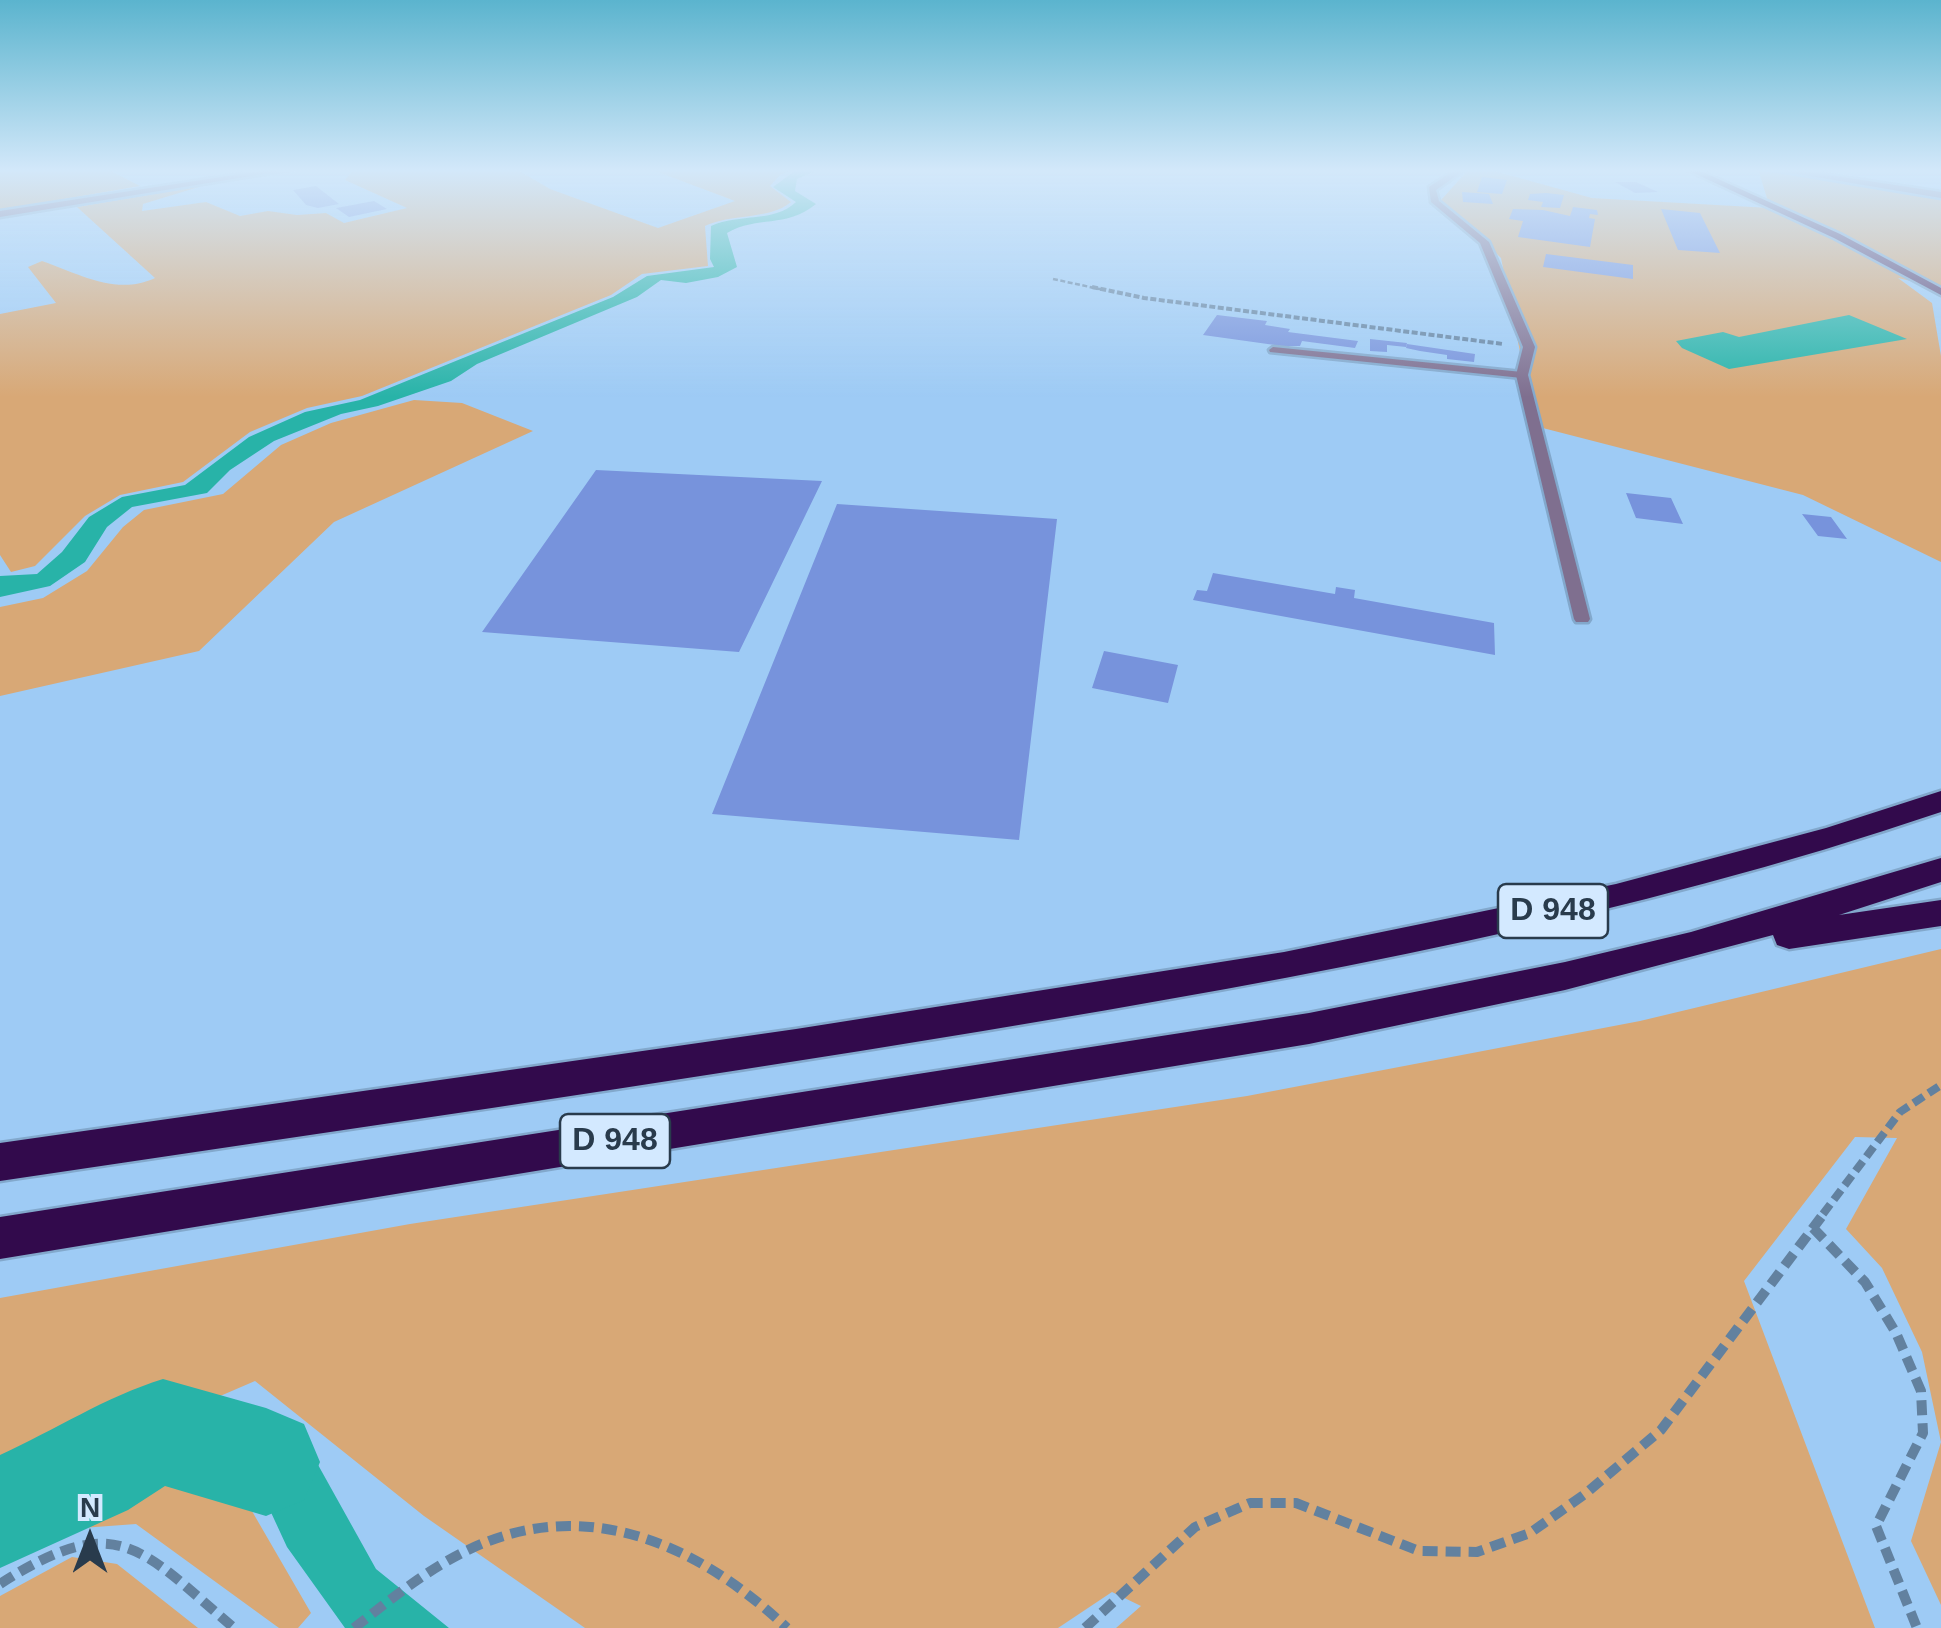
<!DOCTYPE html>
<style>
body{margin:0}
#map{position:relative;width:1941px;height:1628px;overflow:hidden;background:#9ecbf5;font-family:Helvetica,sans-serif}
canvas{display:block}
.north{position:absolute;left:40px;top:1488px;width:100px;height:100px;-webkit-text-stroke:8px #d3e9ff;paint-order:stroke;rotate:0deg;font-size:28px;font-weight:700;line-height:40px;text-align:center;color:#293b4c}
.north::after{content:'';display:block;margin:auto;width:35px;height:45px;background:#293b4c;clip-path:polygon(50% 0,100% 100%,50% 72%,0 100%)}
</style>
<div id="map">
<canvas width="1941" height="1628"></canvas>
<div class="north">N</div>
</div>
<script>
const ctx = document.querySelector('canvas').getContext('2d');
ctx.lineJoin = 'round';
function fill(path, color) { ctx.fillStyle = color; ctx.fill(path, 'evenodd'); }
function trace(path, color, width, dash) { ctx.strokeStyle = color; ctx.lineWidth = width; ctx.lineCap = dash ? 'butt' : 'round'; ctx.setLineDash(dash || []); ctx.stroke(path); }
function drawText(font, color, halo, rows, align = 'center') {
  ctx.font = font + ' Helvetica,sans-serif'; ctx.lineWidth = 9; ctx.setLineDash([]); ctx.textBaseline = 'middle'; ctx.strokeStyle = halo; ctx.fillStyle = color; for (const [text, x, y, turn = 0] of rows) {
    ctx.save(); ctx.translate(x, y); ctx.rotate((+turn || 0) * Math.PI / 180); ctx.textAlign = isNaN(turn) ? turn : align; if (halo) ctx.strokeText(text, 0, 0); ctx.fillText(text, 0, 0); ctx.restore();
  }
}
const green = new Path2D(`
 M0,169H107L140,186L0,210Z
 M354,169H516L550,189L658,228L735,201L650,169H793L780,175L770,186L791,202C770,220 733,213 705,226L708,266L642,274L611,295L362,396L307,408L250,432L183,482L120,495L85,516L35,566L11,572L0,555V314L56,303L28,267L42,261C79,274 117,296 155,278L77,207L202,186L143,204L142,211L206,202L240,216L268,211L297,215L326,213L344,223L407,208L345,180Z
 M1469,169H1487L1592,198L1770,208L1758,169H1782L1941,194V288L1898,278L1932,303L1941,356V562L1803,495L1535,426L1501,258L1441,200Z
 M414,400L462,403L533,431L334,522L199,651L0,696V607L43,598L87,571L123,527L144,510L223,494L281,445L331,423Z
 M1941,949V1605L1911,1541L1941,1442L1922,1352L1882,1268L1846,1229L1897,1138L1855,1137L1744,1281L1875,1628H1116L1141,1606L1112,1592L1058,1628H585L424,1516L255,1381L132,1434L141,1465L238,1487L311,1613L298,1628H279L136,1524L41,1531L0,1557V1298L410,1224L1247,1096L1640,1021Z
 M72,1557L117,1564L198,1628H0V1596Z`);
const water = new Path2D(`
 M820,169L797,179L795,191L816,204C785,229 758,215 727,233L737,267L718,277L686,283L661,280L637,297L477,364L451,381L378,406L341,414L274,441L230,470L207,493L132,507L107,527L85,562L50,586L0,597V576L37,574L62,552L89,517L122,497L185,485L249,437L305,412L360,400L409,380L613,297L647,276L714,267L710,259L711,226C740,213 774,223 796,202L773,187L796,170Z
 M1849,315L1907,339L1729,369L1682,348L1676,341L1723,332L1739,337Z
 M241,1422L312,1454L376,1569L449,1628H345L287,1547L256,1480L223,1466L156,1454L172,1435Z`);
const river = new Path2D(`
 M163,1379L266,1408L304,1424L320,1462L304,1500L266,1516L165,1486L128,1510L0,1568V1455C55,1430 105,1397 163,1379Z`);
const building = new Path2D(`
 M1482,177L1507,180L1502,194L1477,192Z
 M1615,182H1636L1658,192L1635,193Z
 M316,186L339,204L318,208L306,205L293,190Z
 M1462,192L1489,194L1493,204L1463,202Z
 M1546,193L1564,195L1560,208L1541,207L1543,202L1528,200L1530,194Z
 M374,201L387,209L349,217L336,208Z
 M1573,207L1597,210L1598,215L1590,214L1589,218L1595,219L1590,247L1518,237L1523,221L1509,219L1513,209L1543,210L1570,216Z
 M1661,209L1700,213L1720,253L1678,250Z
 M1546,254L1633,265V279L1543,267Z
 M1217,315L1267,321L1265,325L1290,329L1288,332L1358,341L1355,348L1302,341L1300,346H1282L1203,335Z
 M1370,339L1407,343L1406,347L1387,345V352L1370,351Z
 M1407,344L1475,354L1474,362L1447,359V355L1420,351L1406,348Z
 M596,470L822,481L739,652L482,632Z
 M1626,493L1671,498L1683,524L1636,518Z
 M837,504L1057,519L1019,840L712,814Z
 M1802,514L1831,517L1847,539L1818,536Z
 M1213,573L1335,594L1336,587L1355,590L1354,598L1494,623L1495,655L1193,600L1197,590L1207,591Z
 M1104,651L1178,665L1168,703L1092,688Z`);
const pathFar3 = new Path2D(`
 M1053,279L1104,290`);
const pathFar2 = new Path2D(`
 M1092,287L1144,298L1503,344`);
const pathFar1 = new Path2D(`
 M1823,1214L1900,1112L1941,1085`);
const path = new Path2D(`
 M1813,1228L1865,1282L1896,1333L1921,1391L1923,1433L1876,1526L1917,1628
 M0,1584C118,1508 141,1549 234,1628
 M354,1628C390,1600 426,1570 468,1550C586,1493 699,1545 787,1628
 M1085,1628L1195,1527L1250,1503H1296L1419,1551L1477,1552L1530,1533L1585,1494L1661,1430L1825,1212`);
const lane = new Path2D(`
 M1273,347L1522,372L1526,375L1522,378L1270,352L1269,350Z`);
const street = new Path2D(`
 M273,169H294L0,217V211Z
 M1456,169H1466L1436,190L1439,201L1489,242L1535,347L1528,375L1590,619L1588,622H1576L1574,619L1516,375L1523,347L1480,243L1431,202L1429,187Z
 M1768,169H1790L1941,192V198Z`);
const secondary = new Path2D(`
 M1685,169H1696L1840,234L1941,288V295L1834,238Z`);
const highway = new Path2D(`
 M1941,791V812C1629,918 1308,977 983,1031C656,1085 328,1132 0,1181V1143L796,1029L1284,952L1616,884L1826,828Z
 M1941,858V882L1839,915L1941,900V926L1789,949L1777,945L1773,935L1565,990L1309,1044L0,1259V1217L1309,1013L1565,962L1691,932Z`);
const shields = [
 [1553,911,110],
 [615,1141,110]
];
const shieldNames = [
 ["D 948",1553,911],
 ["D 948",615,1141]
];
fill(green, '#d8a876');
fill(water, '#28b3a8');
fill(river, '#28b3a8');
fill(building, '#7793dc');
trace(lane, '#82a8cc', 5);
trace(street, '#82a8cc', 5);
trace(secondary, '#82a8cc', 5);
trace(highway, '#82a8cc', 5);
trace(pathFar3, '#62819f', 2.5, [5, 2.5]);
trace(pathFar2, '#62819f', 4, [6, 2.5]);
trace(pathFar1, '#62819f', 8, [12, 6]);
trace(path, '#62819f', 10, [15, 8]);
fill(lane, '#7f6f8f');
fill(street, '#7f6f8f');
fill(secondary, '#5d4673');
fill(highway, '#320a4c');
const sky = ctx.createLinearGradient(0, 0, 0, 397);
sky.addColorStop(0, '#5bb4ce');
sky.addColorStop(0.43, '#d3e8fa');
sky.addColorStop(1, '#d3e8fa00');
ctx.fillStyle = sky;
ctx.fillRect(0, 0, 1941, 397);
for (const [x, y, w] of shields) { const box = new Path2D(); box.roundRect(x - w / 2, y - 27, w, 54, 8); ctx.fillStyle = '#d3e9ff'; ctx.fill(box); trace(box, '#293b4c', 2.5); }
drawText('bold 32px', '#293b4c', null, shieldNames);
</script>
